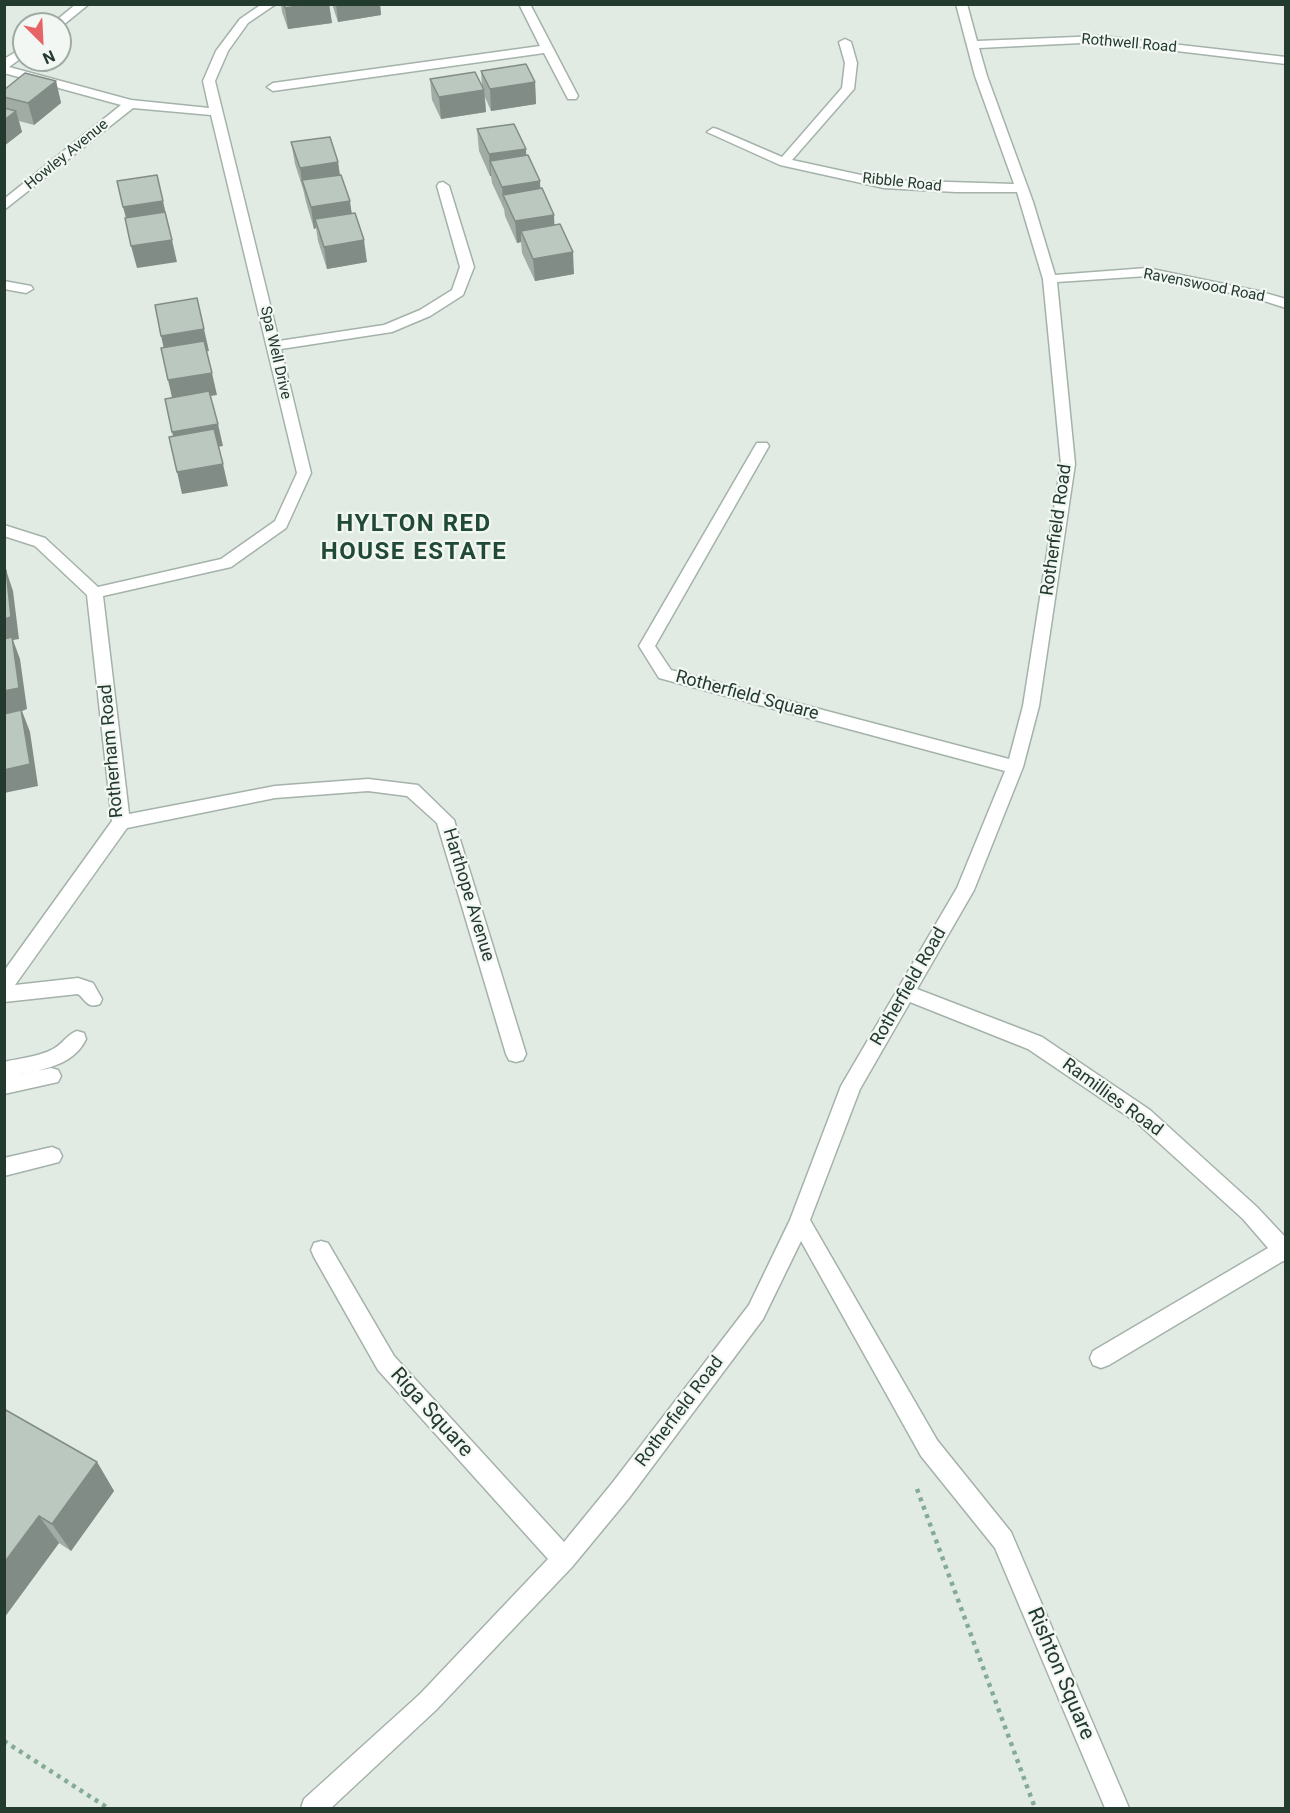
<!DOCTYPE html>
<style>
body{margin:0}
#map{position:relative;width:1290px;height:1813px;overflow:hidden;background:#e1ebe4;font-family:Roboto,sans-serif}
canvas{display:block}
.frame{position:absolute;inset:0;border:6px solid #233a2e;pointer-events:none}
.north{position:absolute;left:12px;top:12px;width:60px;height:60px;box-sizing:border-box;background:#f2f7f3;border:2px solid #9faba4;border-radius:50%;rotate:156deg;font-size:16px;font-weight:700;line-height:24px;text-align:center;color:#233a2e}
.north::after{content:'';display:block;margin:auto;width:21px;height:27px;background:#e76466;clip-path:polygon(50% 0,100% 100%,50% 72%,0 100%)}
</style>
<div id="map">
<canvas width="1290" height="1813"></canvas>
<div class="frame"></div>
<div class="north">N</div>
</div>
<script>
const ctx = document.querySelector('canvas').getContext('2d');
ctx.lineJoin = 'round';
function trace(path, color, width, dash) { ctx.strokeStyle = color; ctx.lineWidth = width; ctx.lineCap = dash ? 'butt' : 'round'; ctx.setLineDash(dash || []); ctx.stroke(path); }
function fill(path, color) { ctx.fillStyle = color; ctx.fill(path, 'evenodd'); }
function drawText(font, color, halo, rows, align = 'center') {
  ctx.font = font + ' Roboto,sans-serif'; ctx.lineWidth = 4.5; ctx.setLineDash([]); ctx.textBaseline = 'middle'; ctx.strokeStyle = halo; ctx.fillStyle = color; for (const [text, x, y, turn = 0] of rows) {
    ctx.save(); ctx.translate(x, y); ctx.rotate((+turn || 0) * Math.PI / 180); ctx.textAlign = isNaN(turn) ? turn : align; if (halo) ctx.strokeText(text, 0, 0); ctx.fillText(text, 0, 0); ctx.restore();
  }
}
const path = new Path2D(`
 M917,1489L1035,1808
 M4,1741L108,1808`);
const minor = new Path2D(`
 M76,4H89L62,26L60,27V24H52Z
 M262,4H276L248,23L228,51L215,81L279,341L384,325L420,310L452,290L460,267L437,186L439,183L443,182L449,186L474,267L463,295L430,316L392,332L281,349L311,473L286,528L231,567L103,596L129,814L275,786L368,779L418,785L454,820L526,1054L523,1060L516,1062L509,1060L506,1054L437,823L407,796L368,791L275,798L127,828L15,985L78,978L93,983L102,999L100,1004C87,1009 86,1000 78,994L4,1002V971L112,821L87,595L35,546L4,536V525L45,538L98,587L221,559L275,521L297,473L211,115L133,108L4,210V199L121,105L4,73V59L24,47V56L9,67L131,100L209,108L203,81L216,51L240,19Z
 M519,4H530L578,96L576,99H568L544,53L273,91L267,87L273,83L540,46Z
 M956,4H967L977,41L1101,36L1286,57V64L1101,42L979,48L987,76L1033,202L1055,275L1147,268L1258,291L1286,299V308L1255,298L1147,276L1057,282L1075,464L1039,706L1023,767L974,890L917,989L1042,1037L1150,1110L1257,1207L1286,1238V1262L1283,1261L1109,1365L1101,1368L1093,1365L1090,1358L1093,1351L1268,1248L1243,1219L1136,1122L1028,1049L910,1002L860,1089L810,1220L937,1440L1011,1532L1129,1808H1105L995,1548L921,1456L801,1241L763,1319L629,1498L572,1567L436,1710L331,1808H301L304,1799L420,1694L548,1559L378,1370L314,1257L311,1250L314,1243L321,1241L328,1243L394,1356L564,1542L613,1482L749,1305L790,1220L841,1086L957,888L1005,771L659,678L639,646L755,446L757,443H767L769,446L655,646L671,670L1009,759L1023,706L1061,464L1043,279L1017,192H956L884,188L780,165L707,132L713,128L717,129L782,157L842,88L845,63L839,42L845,39L851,42L857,63L854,89L792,160L884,180L1014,184L975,76Z
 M4,281L31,286L33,289L26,293L4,289Z
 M77,1031L84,1033L86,1039C73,1067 39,1070 12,1076L51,1068L58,1070L61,1076L58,1082L4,1094V1062C20,1058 39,1057 53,1049C63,1044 67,1034 77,1031Z
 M52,1147L59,1150L62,1156L59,1162L4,1176V1158Z`);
const wall = new Path2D(`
 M281,4H329L332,23L288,29L282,12Z
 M332,4H380L381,15L338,22Z
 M481,71L535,82L536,104L491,111L485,97L486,112L441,119L432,100L430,79L482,86Z
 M56,81L61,103L34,125L19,121L22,132L4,146V90Z
 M477,129L527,156L540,181V189L554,215V225L574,274L535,281L522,253L521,242L517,243L505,216L504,209L492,183L491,176H490L479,151Z
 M291,142L338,162L340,175L367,262L327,269L318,241L316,228L314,229L306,202L303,189L295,164Z
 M4,1409L97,1462L114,1491L71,1551L59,1543L4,1618Z`);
const shadedWall = new Path2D(`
 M309,4H329L332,23L288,29L285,8Z
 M336,4H380L381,15L338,22Z
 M56,81L61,103L34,125L28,103Z
 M535,82L536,104L491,111L490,89Z
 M484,90L486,112L441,119L439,97Z
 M16,111L22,132L4,146V120Z
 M526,149L527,170L490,161L491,176H490L489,154Z
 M338,162L341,184L302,180L303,189L300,168Z
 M540,181L541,203L503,195L504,209L502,187Z
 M163,201L168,223L129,229L123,207Z
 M350,201L353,223L315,219L316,228L314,229L311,207Z
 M554,215L555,237L521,231V242L517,243L515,221Z
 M172,240L177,262L137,268L131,246Z
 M364,240L367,262L327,269L324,247Z
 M573,252L574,274L535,281L533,259Z
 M204,329L209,351L166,358L161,336Z
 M212,373L217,395L173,402L168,380Z
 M218,424L223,446L178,454L172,432Z
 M223,464L228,486L182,494L177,472Z
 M6,570L13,591L19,639L13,640L20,659L27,709L22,711L30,732L38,786L4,793V619Z
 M97,1462L114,1491L71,1551L52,1524Z
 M39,1516L59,1543L4,1618V1563Z`);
const building = new Path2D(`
 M284,4H309L285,8Z
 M526,64L535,82L490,89L481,71Z
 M475,72L484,90L439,97L430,79Z
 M25,73L56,81L28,103L4,97V90Z
 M4,108L16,111L4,120Z
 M514,124L526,149L489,154L477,129Z
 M330,137L338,162L300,168L291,142Z
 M528,155L540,181L502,187L490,161Z
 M157,175L163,201L123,207L117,181Z
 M341,175L350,201L311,207L302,180Z
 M542,188L554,215L515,221L503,195Z
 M165,212L172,240L131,246L125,218Z
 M355,213L364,240L324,247L315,219Z
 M560,224L573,252L533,259L521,231Z
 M197,298L204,329L161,336L155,305Z
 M204,341L212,373L168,380L161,348Z
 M209,391L218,424L172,432L165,399Z
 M214,429L223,464L177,472L169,437Z
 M4,570H6L11,617L4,619Z
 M12,637L19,688L4,691V639Z
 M21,710L30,764L4,770V714Z
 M4,1409L97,1462L52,1524L39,1516L4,1563Z`);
const farStreetnames = [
 ["Rothwell Road",1129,44,5],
 ["Howley Avenue",67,155,-39],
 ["Ribble Road",902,183,6],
 ["Ravenswood Road",1204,286,11],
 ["Spa Well Drive",275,353,77]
];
const streetNames = [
 ["Rotherfield Road",1057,530,-82],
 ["Rotherfield Square",747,696,15],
 ["Rotherham Road",112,751,-95],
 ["Harthope Avenue",468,895,73],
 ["Rotherfield Road",909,987,-60],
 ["Ramillies Road",1112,1098,36],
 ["Rotherfield Road",680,1412,-53]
];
const nearStreetnames = [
 ["Riga Square",431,1413,48],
 ["Rishton Square",1060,1674,67]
];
const districtNames = [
 ["HYLTON RED",414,525],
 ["HOUSE ESTATE",414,553]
];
trace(minor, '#a4b2aa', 3);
trace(path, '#84ac95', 4.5, [4, 5]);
fill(minor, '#fff');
fill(wall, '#a0aca4');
fill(shadedWall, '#828c86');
fill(building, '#bac8bf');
trace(building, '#828c86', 1.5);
drawText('15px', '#233a2e', '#f2f7f3', farStreetnames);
drawText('18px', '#233a2e', '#f2f7f3', streetNames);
drawText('21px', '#233a2e', '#f2f7f3', nearStreetnames);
ctx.letterSpacing = '1.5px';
drawText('bold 24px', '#214a35', '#f2f7f3', districtNames);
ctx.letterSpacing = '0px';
</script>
